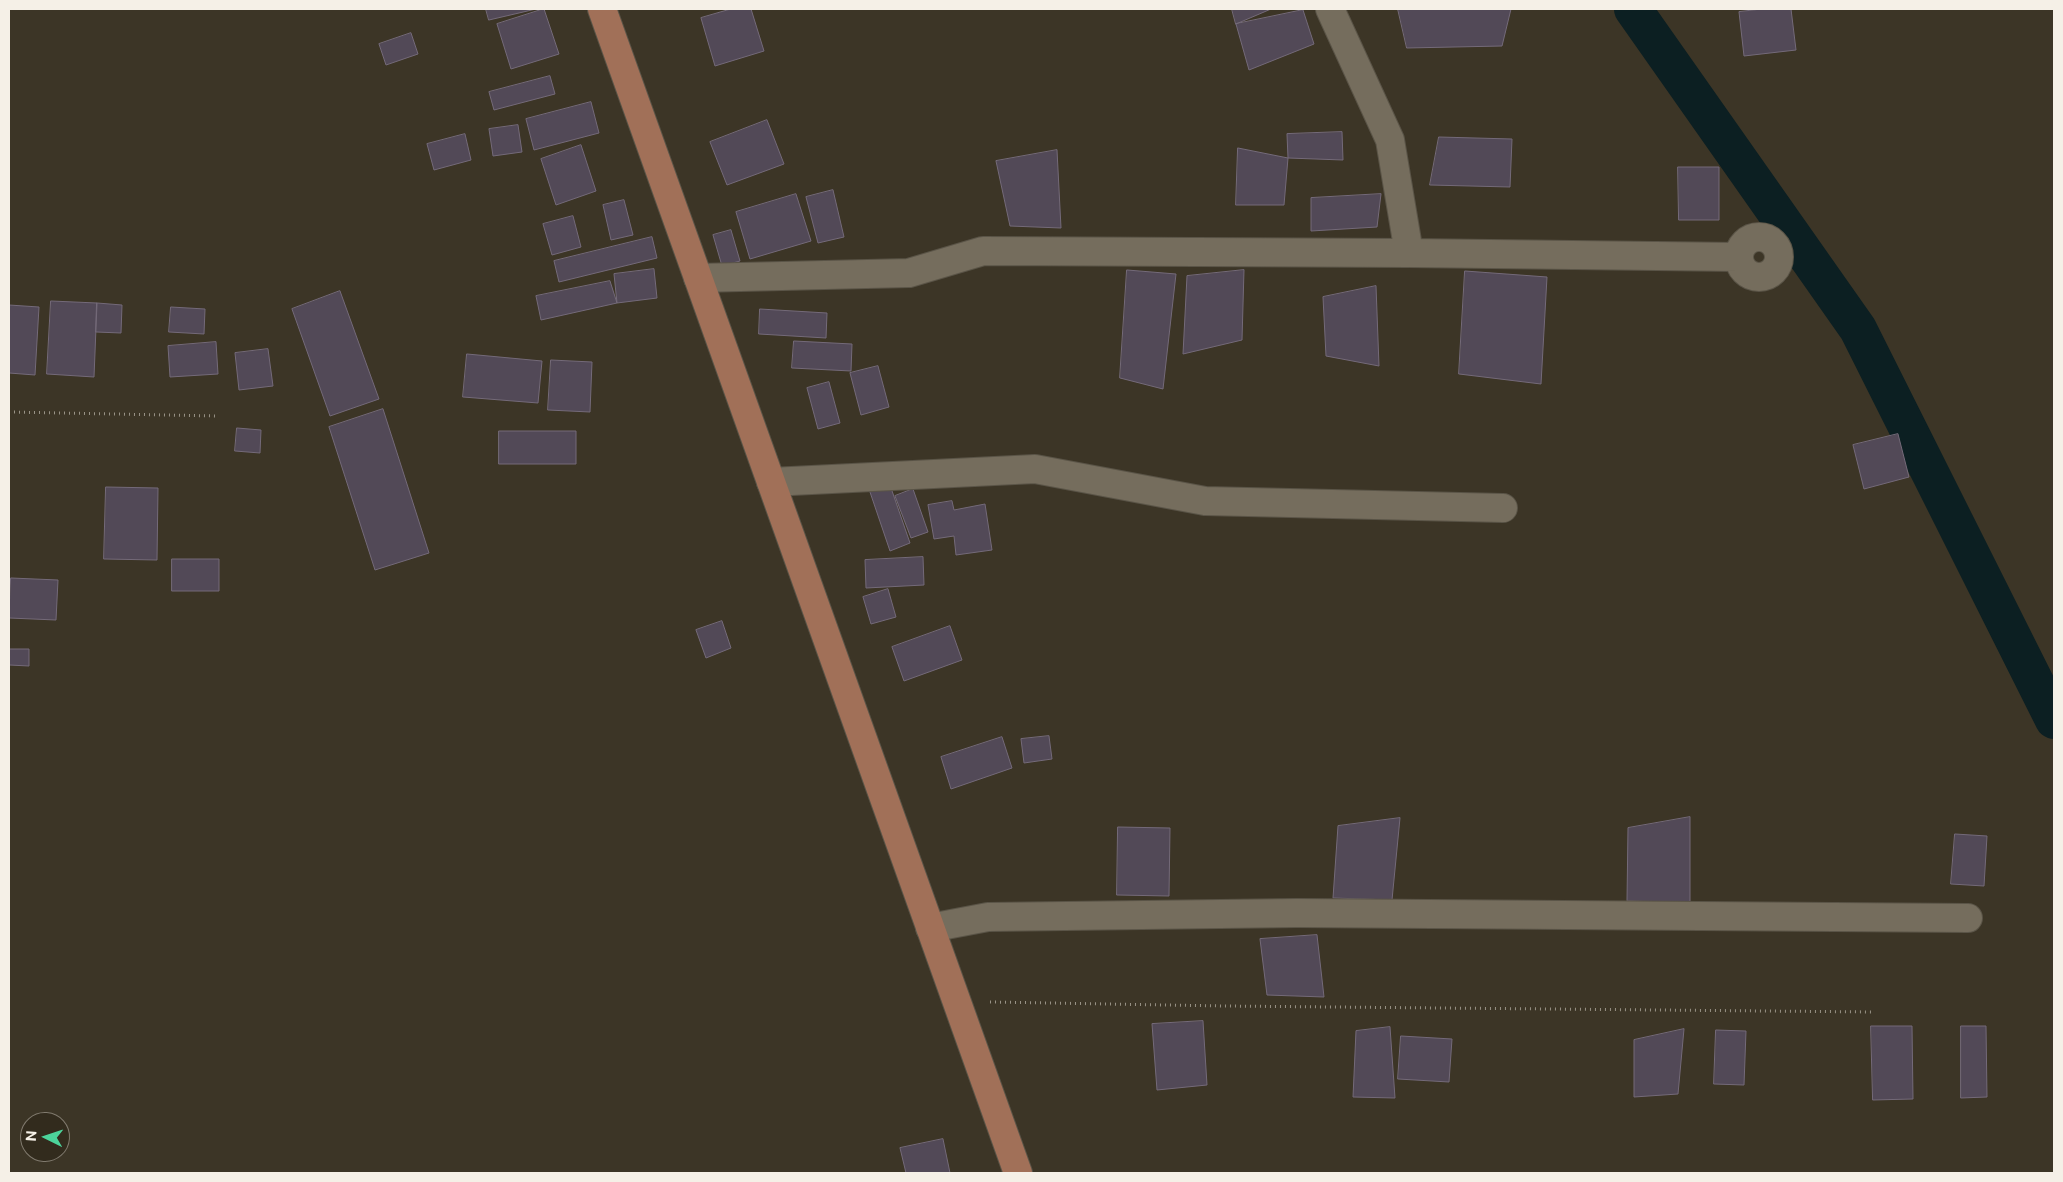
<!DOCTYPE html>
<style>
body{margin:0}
#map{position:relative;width:2063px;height:1182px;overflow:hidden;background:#3c3526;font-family:"Public Sans",sans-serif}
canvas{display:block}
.frame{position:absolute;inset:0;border:10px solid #f5f0e7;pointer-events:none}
.north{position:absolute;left:20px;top:1112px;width:50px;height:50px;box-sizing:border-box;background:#322b1d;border:1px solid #807a6e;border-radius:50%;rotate:274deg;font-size:14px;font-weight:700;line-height:20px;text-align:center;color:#f5f0e7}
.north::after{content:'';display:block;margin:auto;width:18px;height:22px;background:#4cd49b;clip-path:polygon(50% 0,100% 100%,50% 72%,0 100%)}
</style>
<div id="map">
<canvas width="2063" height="1182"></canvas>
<div class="frame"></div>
<div class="north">N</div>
</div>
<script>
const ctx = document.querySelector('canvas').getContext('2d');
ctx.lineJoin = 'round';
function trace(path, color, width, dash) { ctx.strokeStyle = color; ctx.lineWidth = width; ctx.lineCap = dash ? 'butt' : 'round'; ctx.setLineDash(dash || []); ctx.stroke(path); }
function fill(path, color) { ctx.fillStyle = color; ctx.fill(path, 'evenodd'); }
const canal = new Path2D(`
 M1633,9L1858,329L2054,720`);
const building = new Path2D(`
 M486,9H536L489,20Z
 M544,9L559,54L511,69L497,24Z
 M731,9H751L764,51L715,66L701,18Z
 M1232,9H1271L1236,24Z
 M1398,9H1511L1502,46L1407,48Z
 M1762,9H1791L1796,50L1744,56L1739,12Z
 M1303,10L1314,44L1249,70L1236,24Z
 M411,33L418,54L386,65L379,44Z
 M550,76L555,94L494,110L489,92Z
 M591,102L599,133L534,150L526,119Z
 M767,120L784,164L727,185L710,142Z
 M518,125L522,152L493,156L489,129Z
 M1342,132L1343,160L1288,158L1287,134Z
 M465,134L471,160L434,170L427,144Z
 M1439,137L1512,139L1510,187L1430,185Z
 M581,145L596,191L556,205L541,159Z
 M1238,148L1288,158L1284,205H1236Z
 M1057,150L1061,228L1010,226L996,161Z
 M1678,167H1719V220H1679Z
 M833,190L844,237L818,243L806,197Z
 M796,194L811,241L750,259L736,212Z
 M1381,194L1377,227L1311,231V198Z
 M624,200L633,235L611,240L603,205Z
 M573,216L581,247L552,255L543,224Z
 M731,230L740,261L722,266L713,235Z
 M652,237L657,258L559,282L554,261Z
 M654,269L657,298L617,303L614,274Z
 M1127,270L1176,274L1163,389L1120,378Z
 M1244,270L1242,340L1183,354L1187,276Z
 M1465,271L1547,277L1541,384L1459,374Z
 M610,281L617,303L541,320L536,296Z
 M1376,286L1379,366L1326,356L1323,297Z
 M340,291L379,399L330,416L292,309Z
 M51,301L97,303L94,377L47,374Z
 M97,303L122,305L121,333L96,332Z
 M9,305L39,307L35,375L9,373Z
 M171,307L205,309L204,334L169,332Z
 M760,309L827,313L826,338L759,334Z
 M794,341L852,344L851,371L792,368Z
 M216,342L218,374L170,377L168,346Z
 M268,349L273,386L239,390L235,353Z
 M467,354L542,361L538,403L463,397Z
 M551,360L592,362L590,412L548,410Z
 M878,366L889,407L861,415L850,373Z
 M829,382L840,423L818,429L807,388Z
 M383,409L429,553L375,570L329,427Z
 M237,428L261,430L260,453L235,451Z
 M499,431H576V464H499Z
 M1898,434L1909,477L1864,489L1853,445Z
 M890,485L910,543L890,551L870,492Z
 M106,487L158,488L157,560L104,559Z
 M913,489L928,532L911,538L895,496Z
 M952,501L954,510L985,504L992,550L956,555L954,536L934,539L928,505Z
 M923,557L924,585L866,588L865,560Z
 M172,559H219V591H172Z
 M11,578L58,580L56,620L9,618Z
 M888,589L896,617L871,624L863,597Z
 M722,621L731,648L706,658L696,630Z
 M950,626L962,660L904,681L892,647Z
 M9,649H29V666L9,665Z
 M1049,736L1052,759L1024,763L1021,739Z
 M1002,737L1012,768L951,789L941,757Z
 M1690,817V903L1627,901L1628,828Z
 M1400,818L1392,900L1333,898L1338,826Z
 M1118,827L1170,828L1169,896L1117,895Z
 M1955,834L1987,836L1984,886L1951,884Z
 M1317,935L1324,997L1267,995L1260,939Z
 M1203,1021L1207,1085L1157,1090L1152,1024Z
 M1871,1026H1912L1913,1099L1873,1100Z
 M1961,1026H1986L1987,1097L1961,1098Z
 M1390,1027L1395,1098L1353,1097L1356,1031Z
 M1684,1029L1678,1094L1634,1097V1040Z
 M1716,1030L1746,1031L1744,1085L1714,1084Z
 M1401,1036L1452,1039L1449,1082L1398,1079Z
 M943,1139L950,1173H906L900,1148Z`);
const path = new Path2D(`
 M9,412L218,416
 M990,1002L1225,1006L1874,1012`);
const minor = new Path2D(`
 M1330,9L1390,140L1409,253
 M1739 257a20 20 0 1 1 40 0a20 20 0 1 1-40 0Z
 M698,278L909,273L983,251L1409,253L1738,257
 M771,482L1035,469L1205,501L1503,508
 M930,928L988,917L1297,913L1968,918`);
const major = new Path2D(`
 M602,9L1018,1173`);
trace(canal, '#0c1f22', 38);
fill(building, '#524957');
trace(building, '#746a79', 1);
trace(minor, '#5a5447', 30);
trace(major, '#5a5447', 30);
trace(path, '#999387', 3, [1, 4]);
trace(minor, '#756d5d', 28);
trace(major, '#a17058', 28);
</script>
